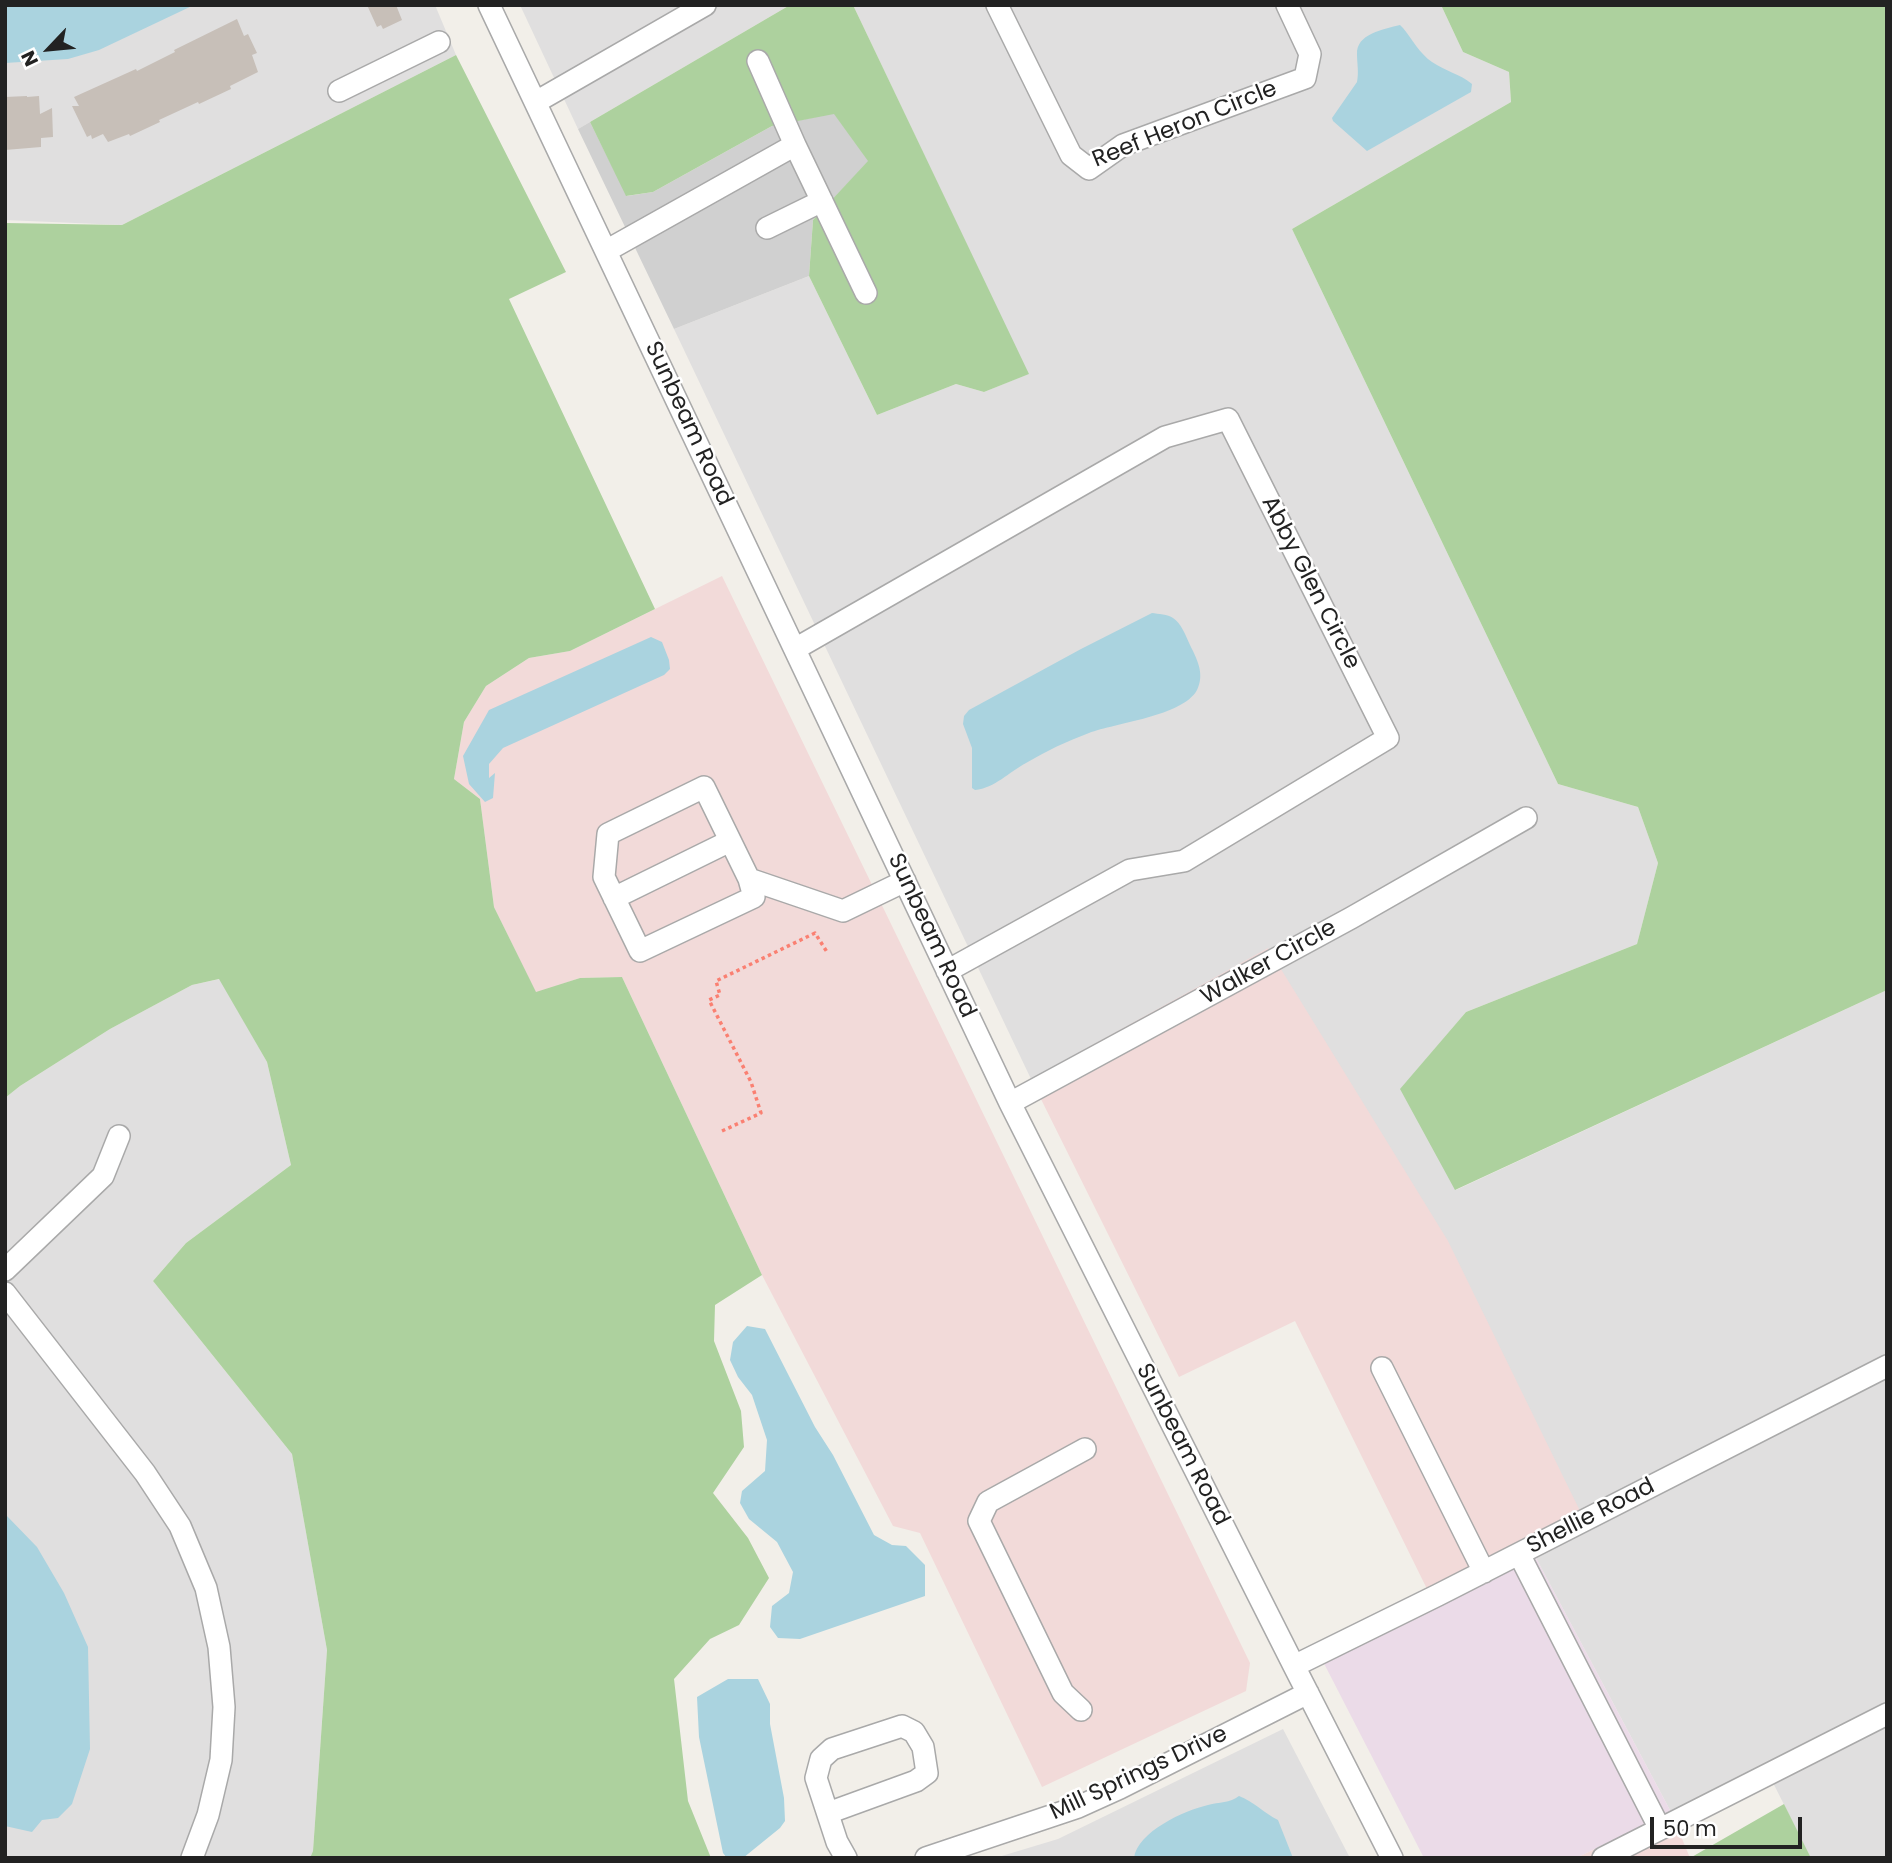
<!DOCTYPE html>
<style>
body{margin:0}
#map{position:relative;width:1892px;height:1863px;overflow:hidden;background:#f2efe9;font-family:Poppins,sans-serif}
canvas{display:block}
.frame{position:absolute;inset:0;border:7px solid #222;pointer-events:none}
.north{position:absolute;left:14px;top:14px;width:70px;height:70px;-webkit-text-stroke:5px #fff;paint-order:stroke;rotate:244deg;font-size:19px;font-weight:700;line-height:28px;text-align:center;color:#222}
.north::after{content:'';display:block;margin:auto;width:24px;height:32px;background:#222;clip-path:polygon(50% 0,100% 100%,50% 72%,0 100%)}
.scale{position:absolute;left:1650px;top:1817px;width:152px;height:32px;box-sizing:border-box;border:4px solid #222;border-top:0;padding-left:9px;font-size:21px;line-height:24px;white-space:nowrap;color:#222;-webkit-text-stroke:5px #fff;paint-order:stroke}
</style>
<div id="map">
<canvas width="1892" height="1863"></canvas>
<div class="frame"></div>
<div class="north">N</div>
<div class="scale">50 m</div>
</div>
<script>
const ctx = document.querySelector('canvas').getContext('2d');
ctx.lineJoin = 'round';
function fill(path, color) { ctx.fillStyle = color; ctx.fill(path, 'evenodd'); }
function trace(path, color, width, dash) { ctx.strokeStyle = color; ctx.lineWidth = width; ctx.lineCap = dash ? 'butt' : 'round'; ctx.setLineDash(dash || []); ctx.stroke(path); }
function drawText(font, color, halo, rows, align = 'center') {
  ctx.font = font + ' Poppins,sans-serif'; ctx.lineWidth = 5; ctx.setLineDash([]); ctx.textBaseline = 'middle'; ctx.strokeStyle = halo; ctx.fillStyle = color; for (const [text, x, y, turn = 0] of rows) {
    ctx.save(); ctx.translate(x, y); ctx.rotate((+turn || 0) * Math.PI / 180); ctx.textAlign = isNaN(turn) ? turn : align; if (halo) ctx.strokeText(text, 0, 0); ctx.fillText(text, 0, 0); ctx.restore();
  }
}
const residential = new Path2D(`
 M5,5H435L456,55L122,225L5,220Z
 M520,5H790L578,129Z
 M853,5H1441L1463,52L1509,72L1511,102L1292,229L1558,784L1638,807L1658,863L1637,944L1466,1012L1401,1089L1456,1190L1887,990V1858H1811L1764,1765L1671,1812L1527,1541L1268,949L1031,1079L674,329L809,276L877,415L956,384L984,392L1028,374Z
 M220,979L267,1062L291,1165L186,1243L153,1281L292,1454L327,1650L313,1851L310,1858H5V1098L20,1086L110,1029L192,985Z
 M1283,1729L1350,1858H995L1058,1839Z`);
const commercial = new Path2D(`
 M722,576L1250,1663L1246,1691L1042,1787L920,1533L893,1526L762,1275L622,977L580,978L536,993L494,907L480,799L454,779L464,722L486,686L529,658L570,651Z
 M1268,948L1448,1241L1580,1511L1427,1589L1295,1321L1179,1377L1031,1079Z
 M1671,1812L1690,1858H1576Z`);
const industrial = new Path2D(`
 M1527,1541L1671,1812L1576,1858H1424L1314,1644Z`);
const religious = new Path2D(`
 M834,113L869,161L813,220L809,276L674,329L578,129L590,122L627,196L653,192L772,126Z`);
const forest = new Path2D(`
 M790,5H853L1029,374L984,392L956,384L877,415L809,276L813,220L868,161L834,114L772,126L653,192L626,196L590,122Z
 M1441,5H1887V990L1455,1190L1400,1089L1466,1012L1637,944L1658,863L1638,807L1558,784L1292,229L1511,102L1509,72L1463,52Z
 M456,55L566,272L509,299L655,609L570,651L529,658L486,686L464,722L454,779L480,799L494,907L536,992L580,978L622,977L762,1275L715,1305L714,1341L741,1411L744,1447L713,1493L748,1538L769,1578L739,1625L710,1639L674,1679L688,1801L711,1858H310L313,1851L327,1650L292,1454L153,1281L186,1243L291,1165L267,1062L219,979L192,985L110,1029L20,1086L5,1098V223L122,225Z
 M1784,1804L1811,1858H1690Z`);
const water = new Path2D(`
 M5,5H194L99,50L68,59L5,63Z
 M1400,25L1403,28C1412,39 1420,54 1432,62C1445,71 1460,74 1472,84L1471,92L1367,151L1333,121L1332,118L1357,82C1359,72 1357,63 1357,54C1356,34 1384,29 1400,25Z
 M1152,613C1158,614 1168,614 1173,618C1181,623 1186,636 1190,645C1197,659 1205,674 1197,690C1183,716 1115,723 1089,733C1067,741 1046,751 1026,763C1009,772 995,788 975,790L972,788V748L963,724L964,716L969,710L1081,649Z
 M651,637L662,642L669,660L670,669L664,675L503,748L489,764V778L495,773L493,798L485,802L469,784L463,756L489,710Z
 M747,1326L765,1329L815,1427L833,1455L874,1535L892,1545L906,1546L925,1565V1596L800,1639L778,1638L770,1627L772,1606L789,1593L793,1572L777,1542L749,1519L740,1503L742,1491L765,1471L767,1440L752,1395L738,1377L730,1360L733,1342Z
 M5,1514L37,1547L64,1593L88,1647L90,1749L72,1804L58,1818L42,1820L32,1832L5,1826Z
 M728,1679H758L770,1704V1724L784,1798L785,1821L780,1828L743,1858H727L723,1853L699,1737L697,1697Z
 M1239,1796C1253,1801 1264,1813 1278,1820L1293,1858H1134C1137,1832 1185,1810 1208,1805C1219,1802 1230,1803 1239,1796Z`);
const building = new Path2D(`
 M367,5H396L402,20L383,29L381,25L377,27Z
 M237,19L244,36L248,34L257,53L252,55L258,72L230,86L231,89L199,104L198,102L159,120L160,122L130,136L129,134L108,142L103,134L92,139L91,135L87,137L72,106H79L74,97L136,69L137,71L175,52L174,50Z
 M27,96V97L39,96L40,114L52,108L53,137L41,138V147L5,150V97Z`);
const path = new Path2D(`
 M722,1131L761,1113L751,1082L709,1000L720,995L716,981L815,933L827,952`);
const minor = new Path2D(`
 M489,5L1010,1103L1294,1666L1392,1858
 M997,5L1071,155L1089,169L1123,145L1305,78L1310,54L1287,5
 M758,61L795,145
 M339,91L439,42
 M536,102L705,5
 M767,228L822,201
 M606,251L795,145L866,293
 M795,649L1165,437L1228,419L1388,738L1184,861L1130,870L947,971
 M749,879L754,897L640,951L604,877L608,834L704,787L749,879L843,911L905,881
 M614,898L730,841
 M1010,1103L1351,918L1526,818
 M5,1270L103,1176L119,1136
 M5,1293L145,1473L180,1526L206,1588L219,1647L224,1707L221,1760L208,1815L192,1858
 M1382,1368L1484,1572
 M1519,1554L1660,1829
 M1294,1666L1438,1595L1887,1366
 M1081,1710L1063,1693L979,1521L988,1502L1085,1449
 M828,1813L916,1781L927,1773L923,1747L914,1732L902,1726L832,1749L821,1759L816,1778L837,1842L846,1858
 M926,1858L1078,1807L1120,1788L1308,1693
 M1603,1858L1887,1714`);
const streetNames = [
 ["Reef Heron Circle",1185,125,-22],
 ["Sunbeam Road",688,424,65],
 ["Abby Glen Circle",1310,583,63],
 ["Sunbeam Road",931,936,65],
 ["Walker Circle",1269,963,-29],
 ["Sunbeam Road",1182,1445,63],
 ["Shellie Road",1591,1517,-27],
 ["Mill Springs Drive",1139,1774,-25]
];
fill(residential, '#e0dfdf');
fill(commercial, '#f2dad9');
fill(industrial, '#ebdbe8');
fill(religious, '#d0d0d0');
fill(forest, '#add19e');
fill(water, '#aad3df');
fill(building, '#c7bfb8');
trace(minor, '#a9a9a9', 24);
trace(path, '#fa8072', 3.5, [3.5, 3.5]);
trace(minor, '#fff', 21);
drawText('23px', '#222', '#fff', streetNames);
</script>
